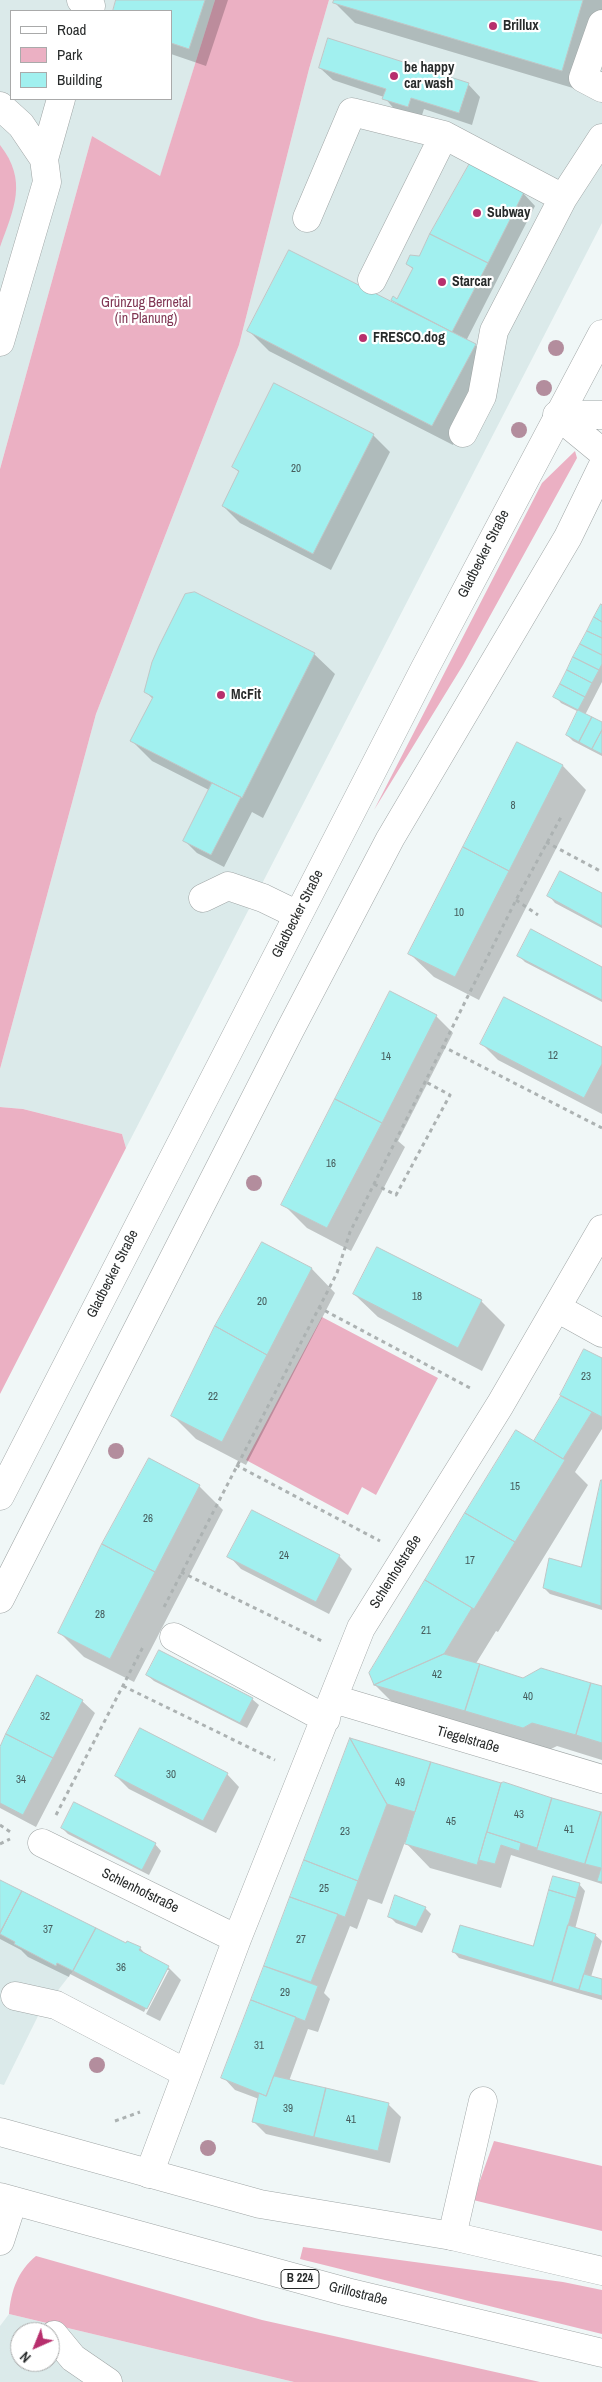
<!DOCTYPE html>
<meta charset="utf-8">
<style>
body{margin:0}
#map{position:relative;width:602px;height:2382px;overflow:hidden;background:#f0f7f7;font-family:"Archivo Narrow",sans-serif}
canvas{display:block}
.legend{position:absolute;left:10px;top:10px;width:162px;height:90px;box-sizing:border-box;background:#fff;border:1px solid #a9aaaa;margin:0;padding:6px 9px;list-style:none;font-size:15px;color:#282b2b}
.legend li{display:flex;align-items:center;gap:10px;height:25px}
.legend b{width:25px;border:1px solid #a9aaaa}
.north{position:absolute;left:10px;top:2322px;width:50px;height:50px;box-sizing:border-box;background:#fff;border:1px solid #a9aaaa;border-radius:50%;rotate:224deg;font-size:14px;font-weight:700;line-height:20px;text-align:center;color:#282b2b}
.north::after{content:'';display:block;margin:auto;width:18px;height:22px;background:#b72f6d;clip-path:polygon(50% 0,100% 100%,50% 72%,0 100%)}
</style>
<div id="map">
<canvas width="602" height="2382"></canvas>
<ul class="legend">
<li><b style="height:6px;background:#fff"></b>Road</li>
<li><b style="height:14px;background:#ebb0c3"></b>Park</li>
<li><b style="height:14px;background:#a1f0ef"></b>Building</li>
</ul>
<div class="north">N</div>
</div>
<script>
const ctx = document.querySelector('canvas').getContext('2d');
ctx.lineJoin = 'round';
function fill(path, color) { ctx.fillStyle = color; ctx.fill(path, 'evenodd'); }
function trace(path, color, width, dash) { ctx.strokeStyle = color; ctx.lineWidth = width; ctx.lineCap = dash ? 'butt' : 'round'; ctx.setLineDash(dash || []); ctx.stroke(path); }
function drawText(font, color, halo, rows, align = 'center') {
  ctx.font = font + ' "Archivo Narrow",sans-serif'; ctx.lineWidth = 4.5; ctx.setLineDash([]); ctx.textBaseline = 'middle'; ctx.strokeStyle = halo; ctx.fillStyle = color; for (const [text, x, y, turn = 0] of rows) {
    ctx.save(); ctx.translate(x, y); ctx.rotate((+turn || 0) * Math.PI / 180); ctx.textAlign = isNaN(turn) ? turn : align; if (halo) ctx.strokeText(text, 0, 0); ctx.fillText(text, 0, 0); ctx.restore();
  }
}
const built = new Path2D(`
 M0,0H215L160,177L92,136L0,469ZM11,11H171V99H11Z
 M329,0H602V223L126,1148L122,1134L23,1109L0,1107V1069L96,714L239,345L309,69Z
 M22,1891L96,1928L73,1971L38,2016L4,2085L0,2084V1932Z
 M9,2314L294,2382H0V2326ZM20,2332H50V2362H20Z`);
const green = new Path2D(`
 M215,0H329L309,69L239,345L96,714L0,1069V469L92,136L160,176Z
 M0,145C28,181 14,208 0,247Z
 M575,451L577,458L463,665L374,810L542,483Z
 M0,1107L23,1109L122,1134L126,1148L0,1394Z
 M322,1317L438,1378L376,1495L362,1487L348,1515L246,1460Z
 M494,2141L602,2166V2231L473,2200Z
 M303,2247L563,2282L602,2290V2334L300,2259Z
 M36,2256L262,2320L540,2382H294L9,2314C11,2290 18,2271 36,2256Z`);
const shadow = new Path2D(`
 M118,0H228L206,66L171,54V11H114Z
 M335,0H602V26L583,91L355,23L335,3Z
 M320,68L468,84L480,97L472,125L424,109L421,118L396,111L384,97L333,80Z
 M523,193L535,206L466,341L475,345L495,366L453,445L269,351L249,331L400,306L393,300H398L414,270L407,264Z
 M373,435L390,452L331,570L240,523L223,506L240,473L233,467Z
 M602,604V682L585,715L602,723V756L573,741L567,735L579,712L561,703L555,696Z
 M314,654L335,674L263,818L252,812L224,867L197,853L184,840L209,790L152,761L132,741L153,699L146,692Z
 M518,744L563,766L586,790L479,1000L434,977L410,954Z
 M602,894V928L555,903L549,896Z
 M519,956L602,968V1002L525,962Z
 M436,1016L453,1033L398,1141L405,1147L351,1251L307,1228L283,1204Z
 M481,1043L602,1049V1114L498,1060Z
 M263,1243L312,1269L335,1293L246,1465L196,1439L172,1415Z
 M354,1294L481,1301L505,1325L482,1371L378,1317Z
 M585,1351L602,1359V1429L575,1472L588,1485L498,1632L496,1631L475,1665L523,1680L602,1687V1760L557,1746L547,1751L399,1709L375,1685L370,1673L516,1432L538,1445Z
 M602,1482V1610L550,1594L544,1588L582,1569Z
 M199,1486L223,1510L134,1682L84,1657L60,1633Z
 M252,1512L339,1556L352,1569L329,1614L241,1569L229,1556Z
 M147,1675L252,1699L259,1705L247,1728L154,1681Z
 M82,1701L95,1713L36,1827L0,1808V1750Z
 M350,1740L602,1814V1884L511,1855L501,1888L430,1868L405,1842L382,1904L368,1899L357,1929L350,1926L324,1993L330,1999L318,2032L308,2029L289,2081L388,2104L401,2117L390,2163L266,2134L254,2122L259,2099L235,2090L223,2077Z
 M227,1774L239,1787L216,1833L129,1789L116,1776Z
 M62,1828L155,1844L161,1851L149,1875L68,1834Z
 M0,1881L126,1945L140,1948L147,1956L168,1967L181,1980L160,2021L146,2014L169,1970H166L144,2012L70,1974L69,1977L28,1957L21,1950L0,1939Z
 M579,1884L585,1891L575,1929L595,1935L602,1941L591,1977L602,1980V2000L459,1958L453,1951L534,1947Z
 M425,1908L431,1914L422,1933L396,1923L390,1917Z`);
const building = new Path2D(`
 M116,0H205L189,49L171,43V11H113Z
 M334,0H583L562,71L333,3Z
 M328,38L469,83L459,113L411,98L408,107L382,99L386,89L319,68Z
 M470,163L524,192L488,263L430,234Z
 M430,234L488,263L452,332L391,300L393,296L397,299L413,268L406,264L410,255L419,256Z
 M289,250L476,344L432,426L247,331Z
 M274,383L374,434L313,554L222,506L239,471L232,467Z
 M195,592L315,653L242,798L130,741L153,697L144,692L152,662L159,646L185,594Z
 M601,604L602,605V622L594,617Z
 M594,617L602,622V638L587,631Z
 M587,631L602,638V655L580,644Z
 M580,644L602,655V664L599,670L573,657Z
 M573,657L599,670L592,683L567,670Z
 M567,670L592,683L585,697L560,684Z
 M560,684L585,697L578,710L553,697Z
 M578,710L592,717L579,742L566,735Z
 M592,717L602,722V730L592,749L579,742Z
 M602,730V754L592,749Z
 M517,742L563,765L509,871L463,847Z
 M212,783L241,797L211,855L183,841Z
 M463,847L509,871L455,977L408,954Z
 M560,871L602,893V926L547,896Z
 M531,929L602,967V1000L517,956Z
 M390,991L437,1015L382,1123L335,1099Z
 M504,997L602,1047V1064L584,1098L480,1044Z
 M335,1099L382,1123L327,1228L281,1205Z
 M262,1242L312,1268L267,1355L215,1326Z
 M377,1247L482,1300L458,1348L353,1294Z
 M215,1326L267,1355L222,1442L171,1416Z
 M584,1349L602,1358V1417L560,1395Z
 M561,1396L592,1412L563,1459L534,1441Z
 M516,1430L565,1460L515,1542L465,1513Z
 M149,1458L200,1485L155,1572L102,1544Z
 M601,1480H602L601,1606L543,1588L549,1558L581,1567Z
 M252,1510L340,1555L316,1602L227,1557Z
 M465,1513L515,1542L474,1609L425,1580Z
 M102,1544L155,1572L110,1659L58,1633Z
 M425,1580L472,1608L444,1654L374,1685L369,1673Z
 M159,1650L253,1698L240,1723L146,1675Z
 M444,1654L480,1664L465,1711L374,1685Z
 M480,1664L523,1678L541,1668L591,1683L576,1735L532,1723L523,1728L465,1711Z
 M37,1675L83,1700L53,1758L6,1734Z
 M591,1683L602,1686V1743L576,1735Z
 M140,1728L228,1773L203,1821L115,1776Z
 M6,1734L53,1758L23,1815L0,1803V1747Z
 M350,1738L387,1804L358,1881L304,1860Z
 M350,1738L431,1762L415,1812L387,1804Z
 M431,1762L501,1783L477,1865L405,1844Z
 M504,1782L552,1798L537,1848L487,1832L501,1783Z
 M552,1798L601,1812L585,1864L537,1850Z
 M74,1802L156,1843L142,1870L61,1828Z
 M601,1812H602V1882L597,1881L601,1868L585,1864Z
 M487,1832L521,1843L519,1851L501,1845L495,1864L479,1860Z
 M304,1860L358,1881L345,1917L290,1897Z
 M553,1876L580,1883L576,1898L549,1890Z
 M0,1880L22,1891L0,1932Z
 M549,1890L576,1898L552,1982L452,1952L460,1925L533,1946Z
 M22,1891L96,1928L73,1971L57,1963L56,1966L14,1944L15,1942L0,1934Z
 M395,1895L426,1907L416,1927L388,1917Z
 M290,1897L338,1914L311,1982L264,1966Z
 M568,1925L596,1934L579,1990L552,1982Z
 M96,1928L126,1943L127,1941L141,1947L139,1950L169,1966L147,2009L73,1971Z
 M264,1966L318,1986L305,2021L251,2000Z
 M584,1974L602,1979V1996L579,1990Z
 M251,2000L296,2017L266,2096L221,2078Z
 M274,2076L326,2088L314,2137L252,2122L259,2093L266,2096Z
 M326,2088L389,2103L378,2151L314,2137Z`);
const path = new Path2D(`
 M546,842L602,872
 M516,900L538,915
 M442,1046L602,1128
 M374,1184L396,1195L450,1095L424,1081
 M318,1307L472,1389
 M236,1465L380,1541
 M181,1572L322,1641
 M164,1607L337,1273L350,1232L516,900L561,817
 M123,1686L275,1760
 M56,1815L144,1645
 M0,1825L12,1833
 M0,1844L10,1839
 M115,2121L140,2112`);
const minor = new Path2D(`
 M81,0L91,6
 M602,24L583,78L602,88
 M0,106L21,125L44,159L47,182L0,342
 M44,159L61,99
 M307,218L352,112L444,135L563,198
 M372,280L444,135
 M557,415L602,452
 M557,415H602
 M463,433L482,396L494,331L563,198L602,138
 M203,898L228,886L263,898L298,915
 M557,1308L602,1333
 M174,1637L326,1719
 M334,1699L602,1779
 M42,1843L237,1939
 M15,1996L56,2005L186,2073
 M149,2174L237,1939L361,1628L500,1405L602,1229
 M452,2236L483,2101
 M0,2241L13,2201
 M54,2335L73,2358L108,2382`);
const major = new Path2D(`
 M0,1496L424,670L602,334
 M0,1599L290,1030L390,839L568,537L602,467
 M0,2132L260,2204L452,2236L602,2271
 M0,2197L347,2292L602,2353`);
const trees = [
 [556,348],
 [544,388],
 [519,430],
 [254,1183],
 [116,1451],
 [97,2065],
 [208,2148]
];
const markers = [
 [493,26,5,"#b72f6d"],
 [394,76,5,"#b72f6d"],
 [477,213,5,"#b72f6d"],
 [442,282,5,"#b72f6d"],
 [363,338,5,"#b72f6d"],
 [221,695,5,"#b72f6d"]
];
const numberNames = [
 ["20",296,469],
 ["8",513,806],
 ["10",459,913],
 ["12",553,1056],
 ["14",386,1057],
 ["16",331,1164],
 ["18",417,1297],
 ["20",262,1302],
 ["23",586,1377],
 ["22",213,1397],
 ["15",515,1487],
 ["26",148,1519],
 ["24",284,1556],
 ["17",470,1561],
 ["28",100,1615],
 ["21",426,1631],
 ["42",437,1675],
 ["40",528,1697],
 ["32",45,1717],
 ["30",171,1775],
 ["34",21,1780],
 ["49",400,1783],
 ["43",519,1815],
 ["45",451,1822],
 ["41",569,1830],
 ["23",345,1832],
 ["25",324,1889],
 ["37",48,1930],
 ["27",301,1940],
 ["36",121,1968],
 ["29",285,1993],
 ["31",259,2046],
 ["39",288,2109],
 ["41",351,2120]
];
const shields = [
 [300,2279,38]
];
const shieldNames = [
 ["B 224",300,2279]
];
const poiNames = [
 ["Brillux",503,26],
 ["be happy",404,68],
 ["car wash",404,84],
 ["Subway",487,213],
 ["Starcar",452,282],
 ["FRESCO.dog",373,338],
 ["McFit",231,695]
];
const parkNames = [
 ["Grünzug Bernetal",146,303],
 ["(in Planung)",146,319]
];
const streetNames = [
 ["Gladbecker Straße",484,554,-63],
 ["Gladbecker Straße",298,914,-63],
 ["Gladbecker Straße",113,1274,-63],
 ["Schlenhofstraße",396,1572,-58],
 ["Tiegelstraße",468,1740,16],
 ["Schlenhofstraße",140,1891,26],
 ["Grillostraße",358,2294,14]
];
fill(built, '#dbeaea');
fill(green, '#ebb0c3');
fill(shadow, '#0003');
fill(building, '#a1f0ef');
trace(building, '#c0c7c7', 1);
trace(minor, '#a0a6a6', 29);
trace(major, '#a0a6a6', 29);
trace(path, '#acb2b2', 3, [4, 4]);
trace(minor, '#fff', 28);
trace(major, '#fff', 28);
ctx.fillStyle = '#b38d9d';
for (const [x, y] of trees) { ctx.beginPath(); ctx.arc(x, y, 8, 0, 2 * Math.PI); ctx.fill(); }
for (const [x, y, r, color] of markers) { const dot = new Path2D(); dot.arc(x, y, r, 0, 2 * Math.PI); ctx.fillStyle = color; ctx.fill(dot); trace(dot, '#fff', 2); }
drawText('11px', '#465c5c', null, numberNames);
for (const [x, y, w] of shields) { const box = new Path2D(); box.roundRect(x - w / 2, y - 9.5, w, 19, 4); ctx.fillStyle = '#fff'; ctx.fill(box); trace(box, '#282b2b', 1); }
drawText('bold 12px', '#282b2b', null, shieldNames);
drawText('bold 14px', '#282b2b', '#fff', poiNames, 'left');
drawText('14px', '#813754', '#fff', parkNames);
drawText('14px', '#282b2b', '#fff', streetNames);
</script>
